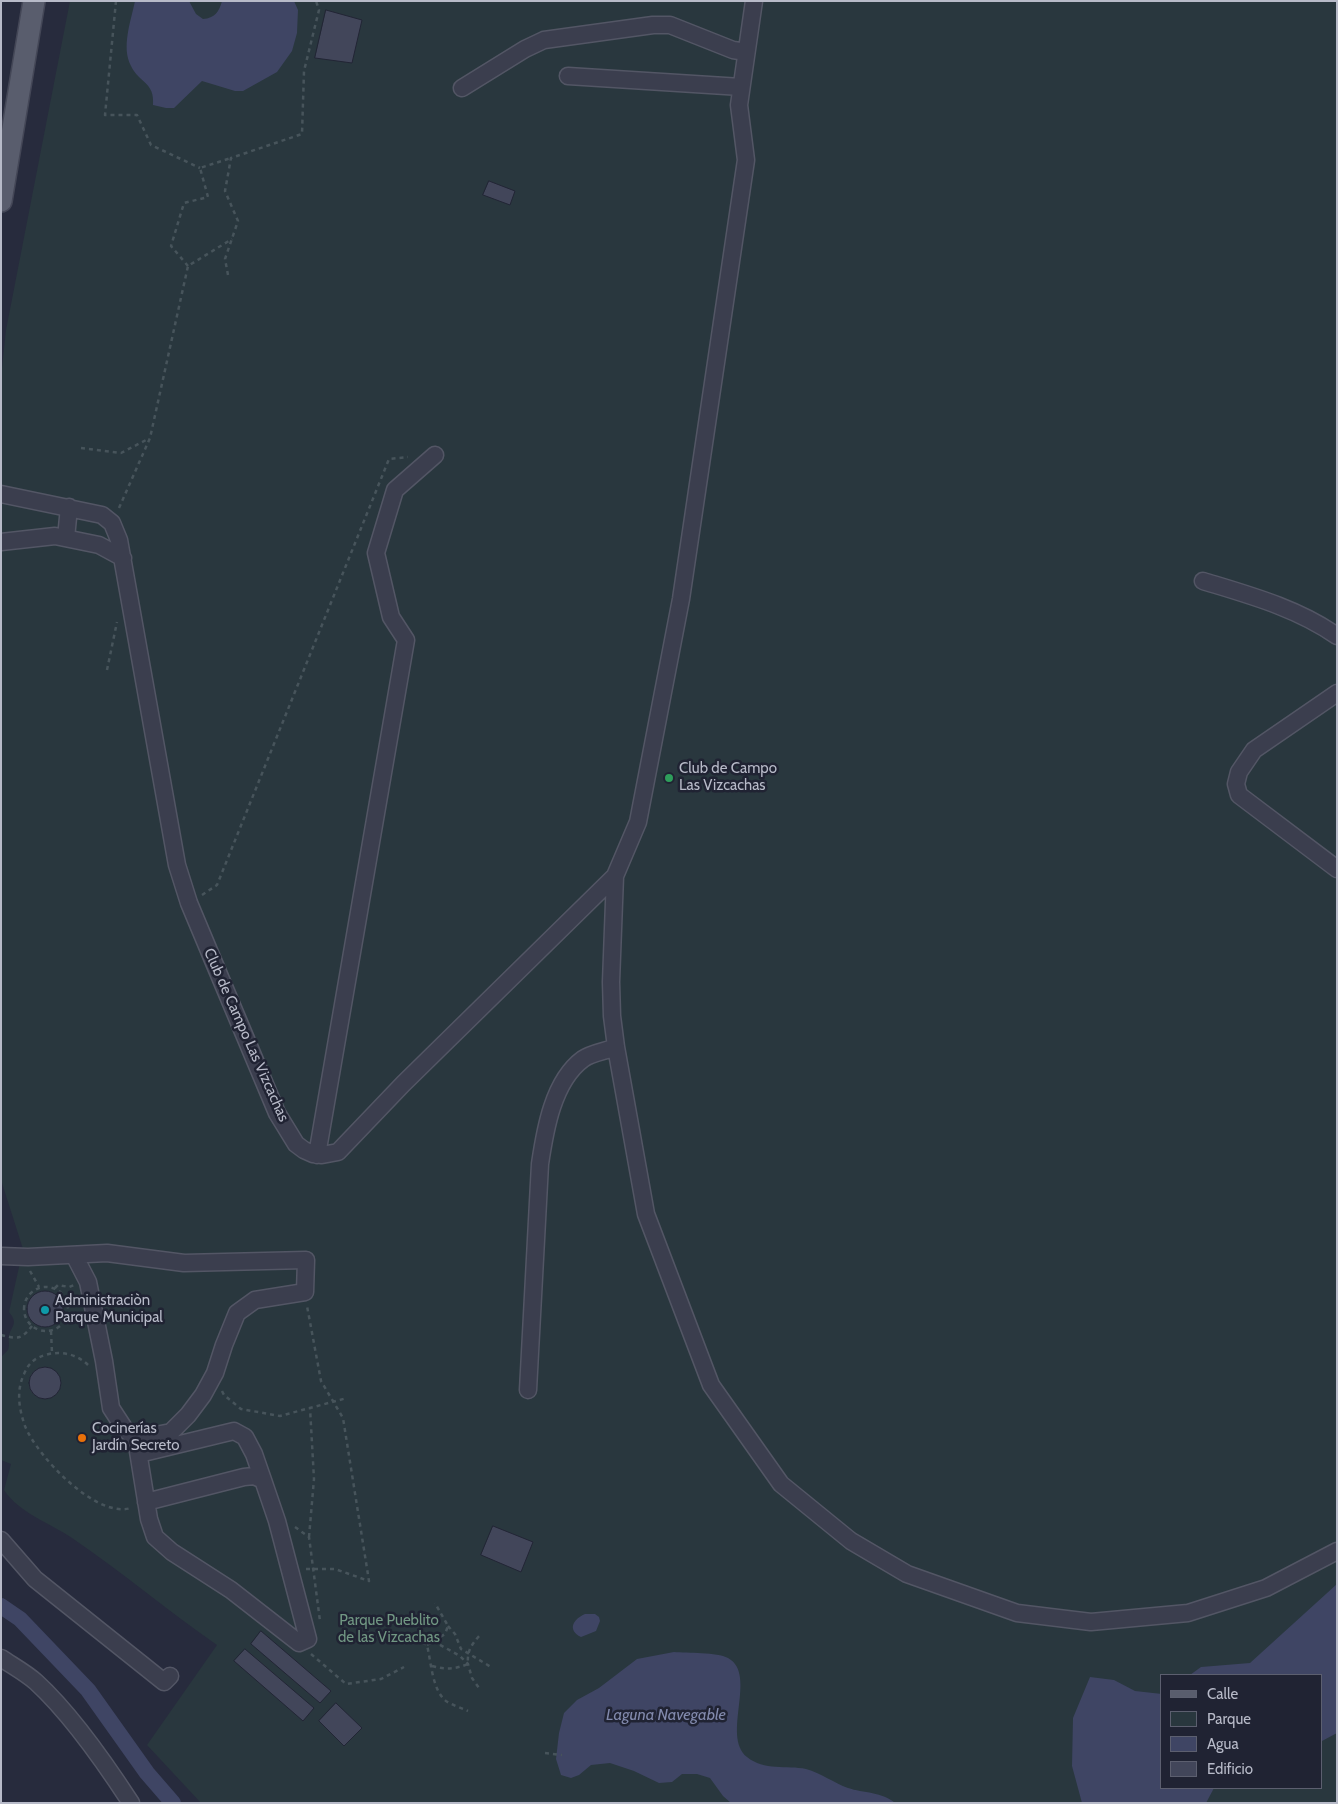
<!DOCTYPE html>
<meta charset="utf-8">
<style>
body{margin:0}
#map{position:relative;width:1338px;height:1804px;overflow:hidden;background:#272b3d;font-family:Cabin,sans-serif}
canvas{display:block}
.frame{position:absolute;inset:0;border:2px solid #b7bac8;pointer-events:none}
.legend{position:absolute;left:1160px;top:1674px;width:162px;height:115px;box-sizing:border-box;background:#202333;border:1px solid #5c5f6f;margin:0;padding:6px 9px;list-style:none;font-size:15px;color:#b7bac8}
.legend li{display:flex;align-items:center;gap:10px;height:25px}
.legend b{width:25px;border:1px solid #5c5f6f}
</style>
<div id="map">
<canvas width="1338" height="1804"></canvas>
<div class="frame"></div>
<ul class="legend">
<li><b style="height:6px;background:#595d6d"></b>Calle</li>
<li><b style="height:14px;background:#29373e"></b>Parque</li>
<li><b style="height:14px;background:#3f4564"></b>Agua</li>
<li><b style="height:14px;background:#42465a"></b>Edificio</li>
</ul>
</div>
<script>
const ctx = document.querySelector('canvas').getContext('2d');
ctx.lineJoin = 'round';
function fill(path, color) { ctx.fillStyle = color; ctx.fill(path, 'evenodd'); }
function trace(path, color, width, dash) { ctx.strokeStyle = color; ctx.lineWidth = width; ctx.lineCap = dash ? 'butt' : 'round'; ctx.setLineDash(dash || []); ctx.stroke(path); }
function drawText(font, color, halo, rows, align = 'center') {
  ctx.font = font + ' Cabin,sans-serif'; ctx.lineWidth = 5; ctx.setLineDash([]); ctx.textBaseline = 'middle'; ctx.strokeStyle = halo; ctx.fillStyle = color; for (const [text, x, y, turn = 0] of rows) {
    ctx.save(); ctx.translate(x, y); ctx.rotate((+turn || 0) * Math.PI / 180); ctx.textAlign = isNaN(turn) ? turn : align; if (halo) ctx.strokeText(text, 0, 0); ctx.fillText(text, 0, 0); ctx.restore();
  }
}
const green = new Path2D(`
 M70,1H1337V1803H201L147,1745L217,1645C168,1611 122,1572 72,1538C50,1523 19,1513 4,1490L11,1464L1,1460V1357L8,1350C10,1345 8,1341 9,1336C11,1326 19,1324 9,1312L23,1249L1,1180V377L6,330ZM1162,1675H1322V1788H1162Z`);
const water = new Path2D(`
 M135,1H189L196,14L203,19C215,18 219,12 222,1H294L298,10L297,33L292,51L277,72L243,91H235L202,81L174,108H166L153,105C155,82 139,83 131,66C121,47 131,21 135,1Z
 M1337,1584V1733L1322,1741V1675H1190L1201,1667L1250,1663Z
 M585,1614H595L599,1617L600,1621L596,1631L581,1637C567,1630 573,1619 585,1614Z
 M674,1652C687,1653 717,1652 728,1658C758,1674 721,1736 747,1757C764,1771 787,1765 806,1769C821,1773 834,1783 848,1788C863,1793 883,1792 895,1803H731L723,1796L710,1778L697,1774H682L672,1782L659,1783L634,1771L610,1763L591,1765L579,1775L571,1778L561,1775L556,1759L559,1733L564,1713L577,1700L599,1688L637,1659Z
 M1090,1677L1114,1680L1135,1691L1162,1694V1788H1214L1206,1803H1082L1072,1766L1073,1718Z`);
const canal = new Path2D(`
 M1,1606L20,1619L88,1690L147,1773L173,1803`);
const building = new Path2D(`
 M326,10L362,20L352,63L315,58Z
 M489,181L515,191L510,205L483,195Z
 M27 1309a18 18 0 1 1 36 0a18 18 0 1 1-36 0Z
 M29 1383a16 16 0 1 1 32 0a16 16 0 1 1-32 0Z
 M493,1526L533,1542L521,1572L481,1555Z
 M261,1631L331,1691L320,1703L251,1644Z
 M245,1649L314,1708L303,1721L234,1661Z
 M336,1703L362,1728L344,1746L319,1721Z`);
const path = new Path2D(`
 M116,1L105,115H137L151,145L200,168
 M188,266L171,246L184,203L208,197L200,168L231,158
 M228,275L225,259L238,221L225,191L231,158L302,134L304,71L319,10L316,1
 M81,448L121,453L148,439
 M119,508L150,438L188,266L232,239
 M107,670L117,622
 M202,895L217,885L389,459L408,457
 M30,1271L39,1287
 M24 1309a22 22 0 1 1 44 0a22 22 0 1 1-44 0Z
 M55,1288L58,1285L69,1287L74,1285
 M51,1331L52,1353
 M1,1335C18,1339 21,1340 32,1326
 M88,1365C78,1355 63,1351 49,1354C36,1357 29,1362 24,1374C16,1391 19,1409 25,1426C37,1456 96,1519 131,1508
 M222,1391L224,1395L241,1409L280,1416L347,1398
 M295,1527L309,1537L320,1621
 M309,1537L314,1479L310,1408
 M306,1569H335L369,1581L343,1418L321,1381L307,1306
 M448,1626L455,1634L461,1649L491,1667
 M399,1638L419,1641L427,1645C431,1661 432,1690 446,1701C452,1705 461,1708 468,1711
 M433,1641L460,1656L468,1664L472,1678L479,1688
 M427,1645L445,1634L448,1626L435,1603
 M311,1654L346,1684L381,1679L404,1667
 M432,1666C446,1670 455,1669 468,1664C467,1651 471,1645 480,1635
 M545,1753L562,1755`);
const minor = new Path2D(`
 M754,1L739,105L746,160L681,599L638,822L615,876L611,982L612,1016L616,1047L646,1214L711,1385L781,1484L851,1541L907,1574L1017,1613L1091,1622L1188,1613L1266,1588L1337,1551
 M568,76L741,87
 M462,88L525,49L544,40L653,25H670L733,50L746,52
 M1,494L102,515L112,523L119,540L177,865L189,903L277,1113L296,1144L304,1150L313,1154L322,1155L338,1152L403,1084L615,876
 M66,538L69,507
 M1,542L55,536L99,545L123,558
 M1203,581C1249,595 1297,608 1337,636
 M1337,693L1254,750L1239,772L1236,784L1239,795L1337,869
 M317,1155L406,640L391,617L376,553L395,490L435,455
 M74,1255L88,1282L104,1361L111,1408L124,1428L136,1439L149,1519L155,1537L172,1552L231,1590L299,1643L308,1639L277,1521L263,1480L254,1476L244,1477L146,1502
 M1,1256L28,1257L107,1253L184,1263L306,1260L305,1292L255,1300L237,1313L224,1345L215,1373L203,1395L188,1415L171,1432L136,1439
 M528,1390L540,1164C545,1130 553,1081 583,1059C591,1053 606,1051 616,1047
 M139,1454L234,1431L245,1437L254,1454L263,1480
 M1,1540L35,1579L164,1682L170,1676
 M1,1658C13,1666 26,1673 36,1682C71,1714 105,1763 131,1803`);
const major = new Path2D(`
 M1,201L34,1`);
const markers = [
 [669,778,5,"#2e9e5b"],
 [45,1310,5,"#0f9aa8"],
 [82,1438,5,"#e8710a"]
];
const poiNames = [
 ["Club de Campo",679,769],
 ["Las Vizcachas",679,786],
 ["Administraciòn",55,1301],
 ["Parque Municipal",55,1318],
 ["Cocinerías",92,1429],
 ["Jardín Secreto",92,1446]
];
const streetNames = [
 ["Club de Campo Las Vizcachas",246,1035,66]
];
const parkNames = [
 ["Parque Pueblito",389,1621],
 ["de las Vizcachas",389,1638]
];
const waterNames = [
 ["Laguna Navegable",666,1715]
];
fill(green, '#29373e');
fill(water, '#3f4564');
trace(canal, '#3f4564', 16);
fill(building, '#42465a');
trace(building, '#222535', 1);
trace(minor, '#535665', 19);
trace(major, '#444757', 24);
trace(path, '#47545b', 2.5, [4, 4]);
trace(minor, '#3b3e4e', 16);
trace(major, '#595d6d', 21);
for (const [x, y, r, color] of markers) { const dot = new Path2D(); dot.arc(x, y, r, 0, 2 * Math.PI); ctx.fillStyle = color; ctx.fill(dot); trace(dot, '#202333', 2); }
drawText('15px', '#b7bac8', '#202333', poiNames, 'left');
drawText('15px', '#b7bac8', '#202333', streetNames);
drawText('15px', '#719783', '#202333', parkNames);
drawText('italic 16px', '#828aad', '#202333', waterNames);
</script>
